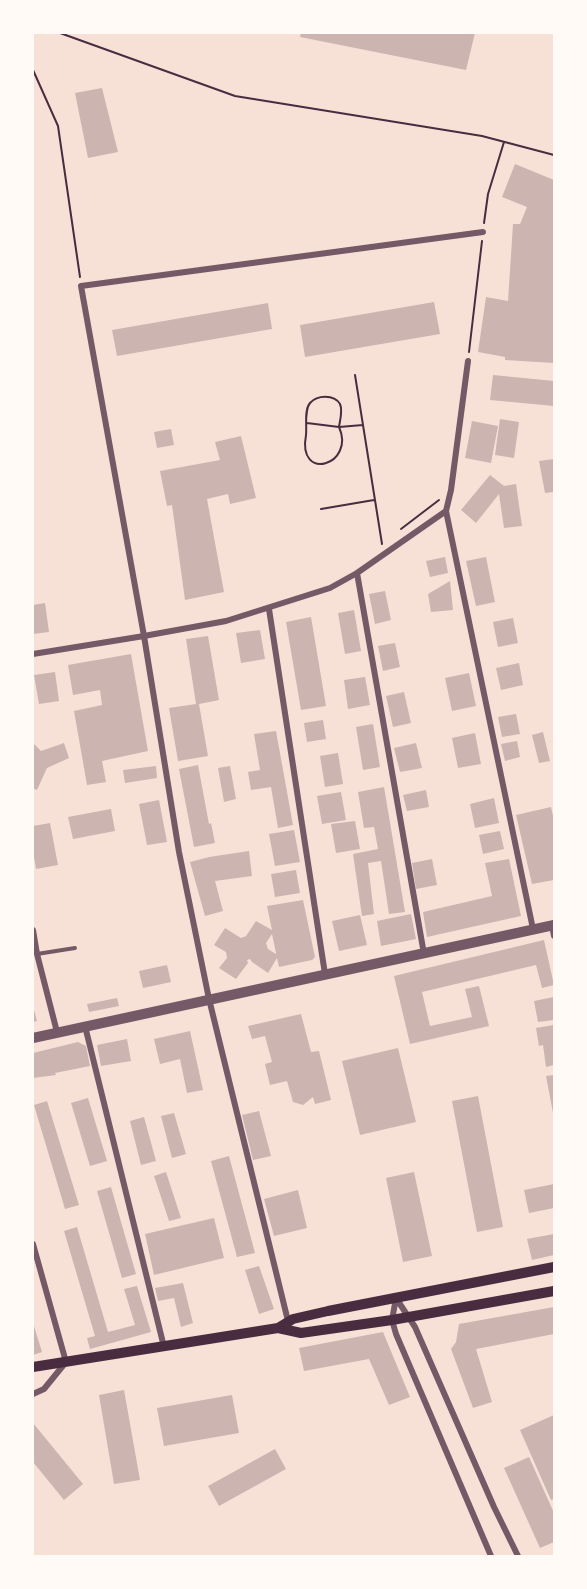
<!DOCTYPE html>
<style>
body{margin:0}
#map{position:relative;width:587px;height:1589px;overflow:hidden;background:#f7e1d7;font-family:Georgia,serif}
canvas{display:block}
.frame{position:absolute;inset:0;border:34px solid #fffaf5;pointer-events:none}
</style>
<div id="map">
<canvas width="587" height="1589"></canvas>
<div class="frame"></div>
</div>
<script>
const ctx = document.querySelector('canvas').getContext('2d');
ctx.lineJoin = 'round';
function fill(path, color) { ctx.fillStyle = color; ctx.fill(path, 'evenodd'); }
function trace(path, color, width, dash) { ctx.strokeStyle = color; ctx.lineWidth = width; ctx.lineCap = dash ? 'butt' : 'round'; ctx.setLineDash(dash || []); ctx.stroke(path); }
const building = new Path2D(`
 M301,33H475L466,70L300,37Z
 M102,88L118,152L88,158L75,93Z
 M515,164L554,180V363L505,360V357L478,352L486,297L508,301L513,224H520L527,207L502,197Z
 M434,302L440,334L305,357L300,325Z
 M268,303L272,329L117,356L112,330Z
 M493,375L554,381V406L490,400Z
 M500,419L519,422L514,458L495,455Z
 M472,421L498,426L491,463L465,458Z
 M171,429L174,445L157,448L154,432Z
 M241,436L256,498L230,504L228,494L207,499L224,592L185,600L172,505L167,506L160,471L220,460L215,442Z
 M554,459V492L545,493L539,461Z
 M490,475L504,486L516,484L522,526L504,528L499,494L476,523L461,510Z
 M445,557L448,573L430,577L426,561Z
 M486,557L495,602L476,606L466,561Z
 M450,581L453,610L431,612L428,594Z
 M385,591L391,620L375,624L369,594Z
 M45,603L49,632L33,634V605Z
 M354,610L361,651L345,654L338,613Z
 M311,617L326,706L301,710L286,622Z
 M513,618L518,643L498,647L493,622Z
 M260,630L265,659L241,663L236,633Z
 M208,636L219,700L199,704L208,756L178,761L169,708L196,704L186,639Z
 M395,643L400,667L383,671L378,646Z
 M131,654L148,751L102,761L106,782L87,785L74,711L102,705L100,690L73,695L68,665Z
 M519,663L523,685L501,690L496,668Z
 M55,672L59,701L39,704L34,675Z
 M469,673L476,706L452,711L445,678Z
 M365,677L370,705L348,709L344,680Z
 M404,692L411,723L393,727L386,696Z
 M516,714L520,734L502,737L498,717Z
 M323,720L326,739L307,742L304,723Z
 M373,724L380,767L363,770L356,727Z
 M276,731L293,825L278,828L271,787L251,790L248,772L260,770L254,734Z
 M543,732L550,761L539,763L532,735Z
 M475,733L481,764L458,768L452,738Z
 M517,741L520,757L505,761L501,744Z
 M33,743L41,751L64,743L69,758L47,768L37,790L33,788Z
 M416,743L422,768L400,772L394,748Z
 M338,753L343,784L325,787L320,756Z
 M198,765L209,824L211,823L215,843L194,847L179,769Z
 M156,766L157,778L125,783L123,770Z
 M230,766L236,799L224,802L218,768Z
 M384,787L405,912L389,914L381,861L368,863L374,914L362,916L353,854L378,849L374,827L364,828L358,792Z
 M426,790L429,807L407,811L403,795Z
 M341,792L346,820L322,824L317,796Z
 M494,798L499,823L475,828L470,804Z
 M159,800L167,842L147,845L139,804Z
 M551,807L554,820V880L532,884L516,815Z
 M111,809L115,831L73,839L68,817Z
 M355,821L360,849L336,853L331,824Z
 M50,823L58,865L36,869L33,851V826Z
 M294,830L300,862L275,866L269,834Z
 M500,831L504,849L483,854L479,835Z
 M249,851L252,876L215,881L223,911L205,916L190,862L209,857Z
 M432,859L437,885L416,889L412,863Z
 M509,859L521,916L427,937L423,912L492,896L485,863Z
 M296,870L300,893L275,897L271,874Z
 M303,900L315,957L312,960L279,967L277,958L268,973L252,962L250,959L247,960L248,963L236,979L219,968L227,958L226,952L214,945L225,928L241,938L246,936L256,921L272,930L267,906ZM272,934L276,953V954L268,949L266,943Z
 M411,914L416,939L381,946L377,921Z
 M360,915L367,945L339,951L332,921Z
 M544,940L554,985L542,988L536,965L422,992L430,1026L472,1017L465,989L479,986L489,1026L410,1044L394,976Z
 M167,965L171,982L143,988L139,971Z
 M554,997V1020L538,1022L534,1001Z
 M117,998L119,1006L89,1012L87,1004Z
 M33,1006L37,1021L33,1022Z
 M301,1014L311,1052L319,1051L331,1100L315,1104L313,1097L303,1105L293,1102L287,1081L270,1085L265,1064L272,1062L265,1036L252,1039L248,1026Z
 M554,1025V1065L546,1067L543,1045L539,1046L536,1028Z
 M190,1031L203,1090L187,1093L180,1059L160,1064L154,1039Z
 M127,1039L131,1061L101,1066L97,1045Z
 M78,1042L86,1046L90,1066L55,1073L56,1075L33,1078V1053Z
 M398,1048L416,1122L360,1135L342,1061Z
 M554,1075V1113H553L546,1076Z
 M478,1096L503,1227L477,1232L452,1101Z
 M88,1098L107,1161L90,1166L71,1103Z
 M47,1101L79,1205L65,1209L34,1105Z
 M259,1111L271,1156L253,1160L242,1115Z
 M174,1113L186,1154L172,1158L161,1116Z
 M144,1117L156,1161L141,1165L130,1121Z
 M229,1156L255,1253L237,1257L211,1161Z
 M166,1172L181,1218L169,1221L154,1176Z
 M414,1172L432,1256L403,1262L386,1178Z
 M554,1184V1208L529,1213L524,1190Z
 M111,1187L136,1274L122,1278L97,1191Z
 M298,1190L307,1228L274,1236L264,1199Z
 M214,1218L224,1258L154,1275L145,1234Z
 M77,1227L108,1332L135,1325L124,1289L137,1286L151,1332L90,1349L87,1338L95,1336L64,1231Z
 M554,1234V1255L532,1260L527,1239Z
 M259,1266L274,1309L259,1314L245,1270Z
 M183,1283L193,1323L181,1327L174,1298L158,1301L155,1288Z
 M554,1307V1334L476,1349L492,1402L473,1408L451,1349L456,1342L459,1324Z
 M33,1323L42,1352L33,1355Z
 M383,1332L410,1397L389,1405L369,1359L304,1371L299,1348Z
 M124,1390L140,1480L114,1484L99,1395Z
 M232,1395L239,1433L164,1446L157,1408Z
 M554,1415V1499L551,1500L520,1430Z
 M33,1423L83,1484L64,1500L33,1462Z
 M275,1449L286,1469L219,1506L208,1486Z
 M529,1457L554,1513V1542L540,1548L504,1468Z`);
const path = new Path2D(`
 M60,33L235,96L482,136L554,155
 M33,70L58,126L80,277
 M484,223L488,194L504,142
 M469,352L482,241
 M355,375L382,544
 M307,423L339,427C356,465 297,483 306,435C307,426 304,410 310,403C317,395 334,394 340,404C343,411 340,420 339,427L363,425
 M321,509L374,500
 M401,529L439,500`);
const service = new Path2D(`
 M37,954L75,948`);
const minor = new Path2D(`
 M446,511L533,929
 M357,573L424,954
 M269,609L325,974
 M33,654L144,636L226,621L330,588L357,573L446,511L451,490L468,361
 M552,925L554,936
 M33,930L37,954L57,1032
 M85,1026L164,1347
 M33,1244L66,1362L44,1389L33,1394
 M396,1298L415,1327L494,1507L518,1556
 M396,1298L392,1320L396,1334L491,1556
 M288,1321L209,999L179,852L144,636L81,286L483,232`);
const tertiary = new Path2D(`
 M33,1038L554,925`);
const secondary = new Path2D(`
 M278,1328L301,1333L392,1320L554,1291
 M33,1367L278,1328L293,1319L328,1311L554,1267`);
fill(building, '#ccb4b1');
trace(path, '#4a2c40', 2);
trace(service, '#755966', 4);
trace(minor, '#755966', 6);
trace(tertiary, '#755966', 10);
trace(secondary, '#4a2c40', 10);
</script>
